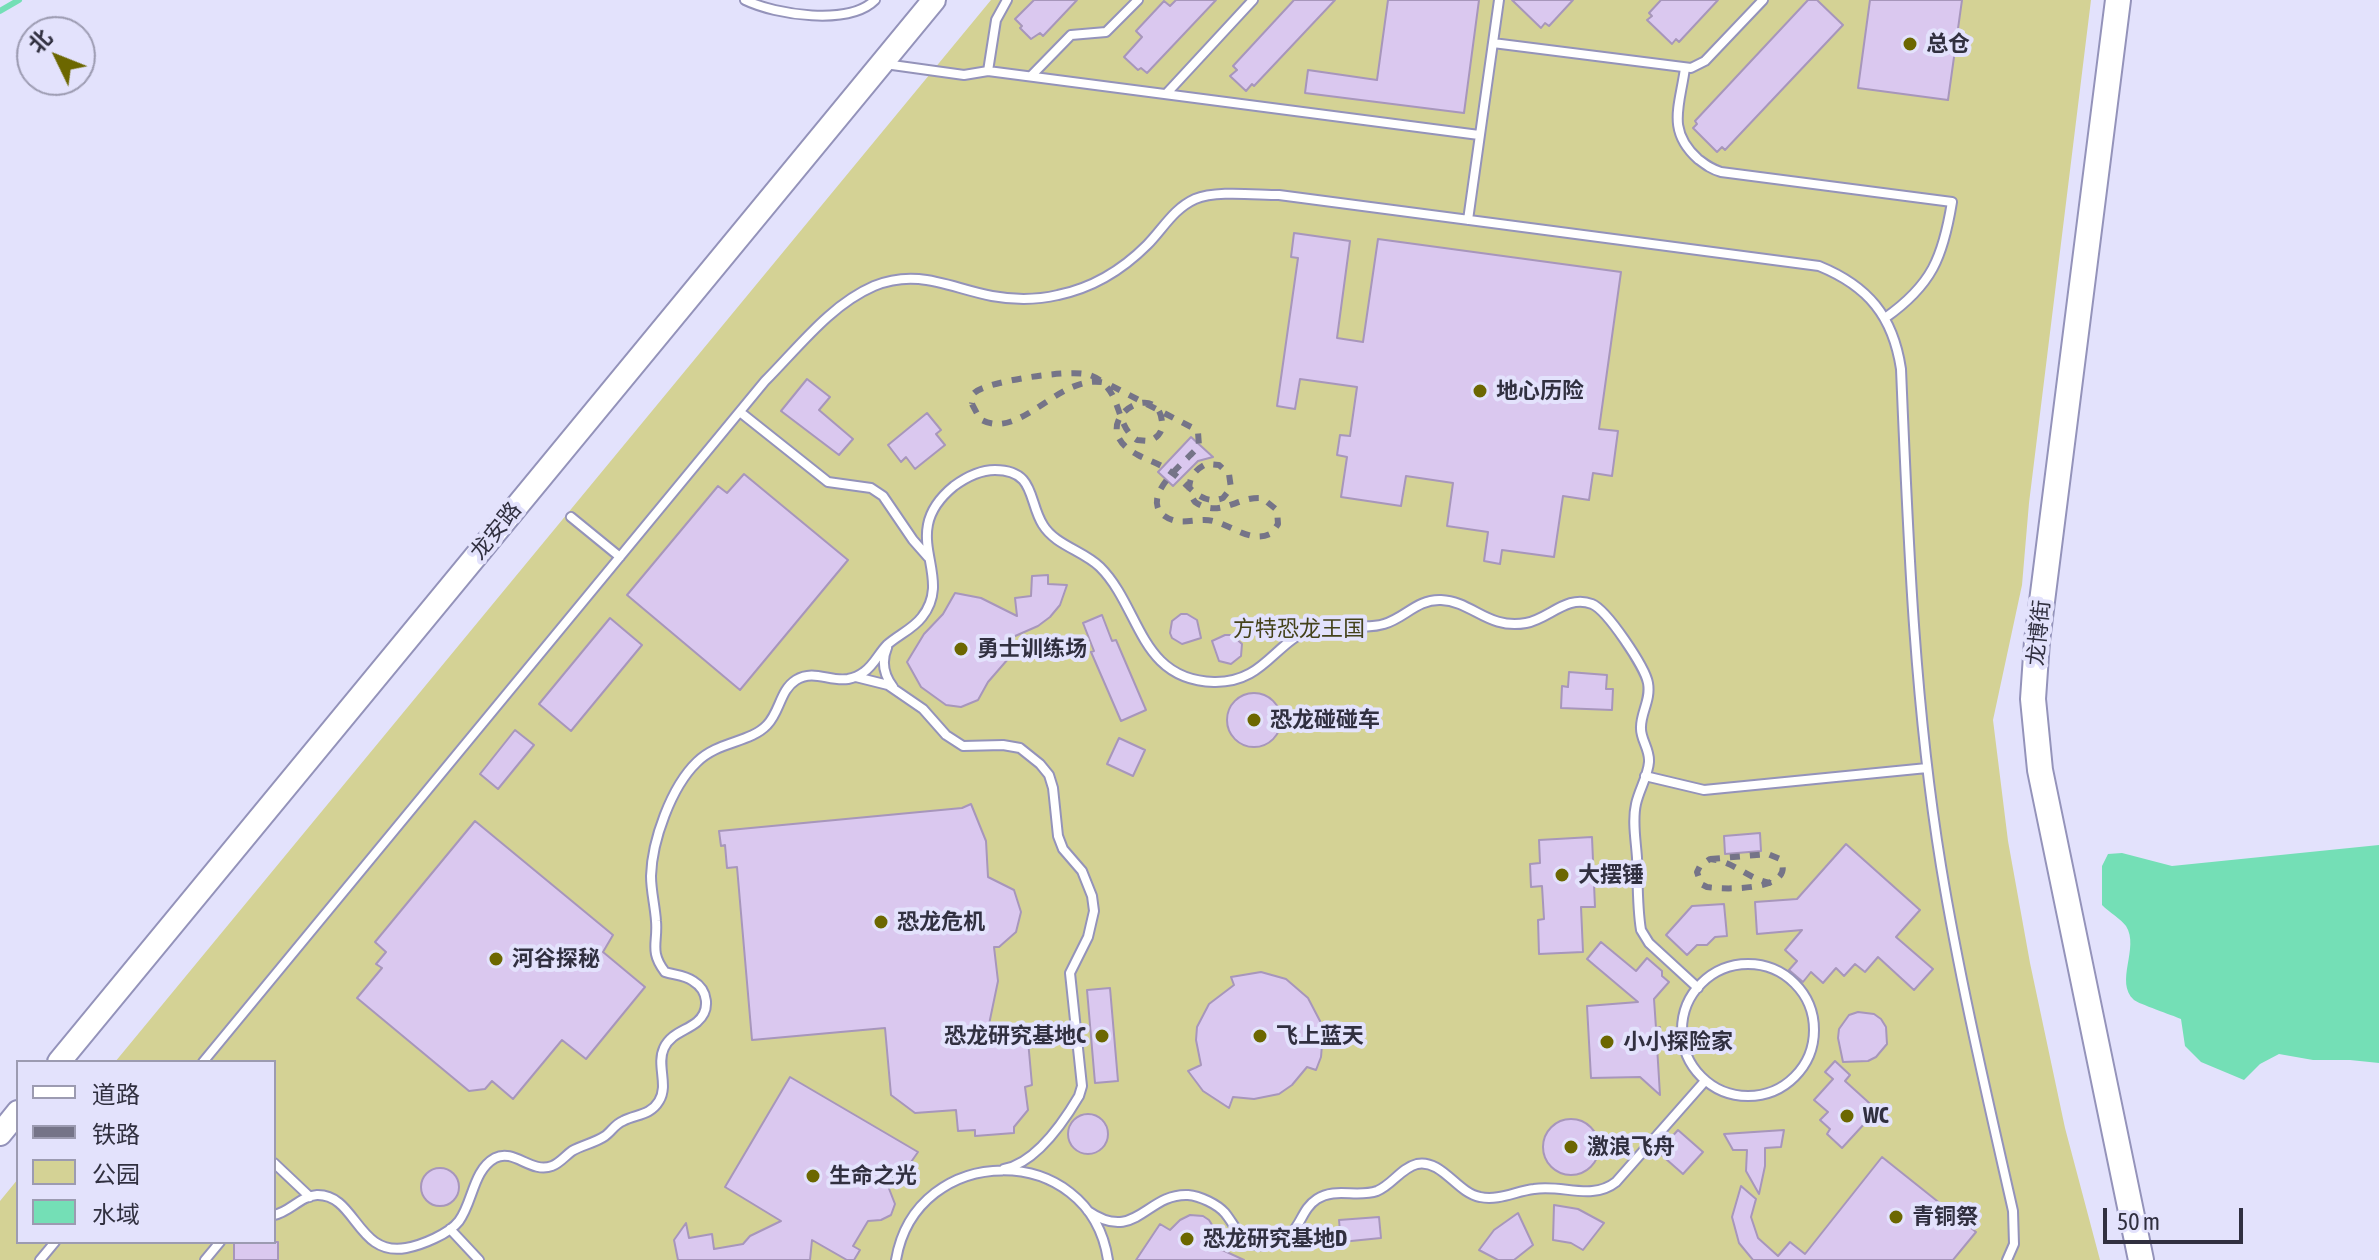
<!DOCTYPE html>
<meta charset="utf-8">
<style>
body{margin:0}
#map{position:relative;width:2379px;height:1260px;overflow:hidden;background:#e3e2fc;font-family:"Asap Condensed","Noto Sans SC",sans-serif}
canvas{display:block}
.legend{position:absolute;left:16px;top:1060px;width:260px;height:184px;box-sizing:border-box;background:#e3e2fc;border:2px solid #9c9bb1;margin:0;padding:10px 14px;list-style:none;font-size:24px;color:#313040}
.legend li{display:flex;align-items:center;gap:16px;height:40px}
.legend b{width:40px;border:2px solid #9c9bb1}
.north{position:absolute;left:16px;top:16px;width:80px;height:80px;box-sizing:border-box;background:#e3e2fc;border:2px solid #9c9bb1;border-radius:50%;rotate:313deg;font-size:22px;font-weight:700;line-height:32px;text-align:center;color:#313040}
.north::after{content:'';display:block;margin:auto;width:28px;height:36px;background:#6c6700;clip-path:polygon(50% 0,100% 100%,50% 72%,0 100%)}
.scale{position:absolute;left:2103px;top:1208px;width:140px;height:36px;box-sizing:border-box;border:4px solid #313040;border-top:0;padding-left:10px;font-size:24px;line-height:28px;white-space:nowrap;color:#313040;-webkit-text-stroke:6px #e3e2fc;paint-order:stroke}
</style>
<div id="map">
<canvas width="2379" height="1260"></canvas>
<ul class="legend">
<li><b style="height:10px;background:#fff"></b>道路</li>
<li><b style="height:10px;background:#757488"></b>铁路</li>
<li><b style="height:22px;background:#d4d295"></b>公园</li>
<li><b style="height:22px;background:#74dfb6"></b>水域</li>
</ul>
<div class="north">北</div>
<div class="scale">50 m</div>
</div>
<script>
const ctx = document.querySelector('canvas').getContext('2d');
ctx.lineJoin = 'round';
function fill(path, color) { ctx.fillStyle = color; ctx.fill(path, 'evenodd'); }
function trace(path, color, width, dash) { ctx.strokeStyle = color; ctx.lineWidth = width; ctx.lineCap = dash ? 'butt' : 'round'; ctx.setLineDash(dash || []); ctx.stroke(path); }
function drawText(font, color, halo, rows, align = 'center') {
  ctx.font = font + ' "Asap Condensed","Noto Sans SC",sans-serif'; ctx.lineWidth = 8; ctx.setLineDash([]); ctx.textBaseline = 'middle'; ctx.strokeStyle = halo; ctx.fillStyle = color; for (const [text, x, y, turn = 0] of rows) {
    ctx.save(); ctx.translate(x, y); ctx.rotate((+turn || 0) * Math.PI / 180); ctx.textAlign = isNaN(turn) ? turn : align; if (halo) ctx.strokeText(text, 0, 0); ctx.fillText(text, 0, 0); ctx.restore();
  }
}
const green = new Path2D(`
 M991,0H2091L2029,503L2022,585L1993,720L2008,841L2030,963L2065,1128L2100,1260H0V1201L18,1179V1242H274V1062H115Z`);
const water = new Path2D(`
 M2379,845V1063L2350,1060H2313L2279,1054L2260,1064L2244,1080L2201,1062L2185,1046L2181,1019C2172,1015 2139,1004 2134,1000C2114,982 2140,948 2126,926C2121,919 2109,912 2102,905V866L2108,854L2122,853L2172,866Z`);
const stream = new Path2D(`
 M0,11L19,0`);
const building = new Path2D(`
 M1034,0H1077L1043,36L1040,33L1031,39L1020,28L1022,26L1015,19Z
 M1176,0H1216L1147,73L1141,68L1138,70L1124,57L1142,37L1136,31L1164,1L1170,6Z
 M1294,0H1335L1254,86L1252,84L1246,91L1230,76L1237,70L1233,66Z
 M1388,0H1479L1464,113L1305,93L1308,70L1377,80Z
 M1512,0H1573L1549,26L1545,23L1541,28Z
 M1661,0H1718L1679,42L1676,39L1672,44L1647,20L1652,16L1649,13Z
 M1808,0H1817L1843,25L1725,150L1722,147L1717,152L1693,128L1697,124L1695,121Z
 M1870,0H1962L1948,100L1858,88Z
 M1294,233L1350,241L1337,338L1363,342L1378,239L1621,272L1599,429L1618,431L1612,476L1593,473L1589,500L1563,496L1554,557L1502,550L1500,564L1484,561L1488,532L1447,526L1453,483L1406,476L1401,506L1341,497L1347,457L1337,455L1340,435L1350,436L1357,387L1300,379L1295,409L1277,406L1298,258L1291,257Z
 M807,379L830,397L819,410L853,439L839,455L781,411Z
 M927,413L941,430L936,434L945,445L915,469L906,457L901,462L888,445Z
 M1191,437L1213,457L1198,461L1173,486L1158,472Z
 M744,474L848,560L740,690L627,595L718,486L727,493Z
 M1048,575V584L1067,585L1060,605L1050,617L1038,626L1006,640L1008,659L988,682L978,700L961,707L946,705L921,687L907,662L924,634L943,614L955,593L981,598L1017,616L1015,598L1031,596L1032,576Z
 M1181,614H1187L1197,620L1201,638L1182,644L1172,638L1170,633L1172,621Z
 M1102,615L1112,641L1116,640L1146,710L1121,721L1091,652L1094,651L1083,623Z
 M610,618L642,645L571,731L539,704Z
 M1225,635H1232L1242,644L1241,656L1231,664L1219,661L1212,641Z
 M1569,672L1607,675L1606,689H1613L1612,710L1561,708L1562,686L1568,687Z
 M1227 720a27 27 0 1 1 54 0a27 27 0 1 1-54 0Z
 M515,730L534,745L498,789L480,774Z
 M1119,738L1145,750L1133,776L1107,764Z
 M971,804L986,841L988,877L1014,890L1021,912L1016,932L999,947H994L998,981L987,1034L1027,1029L1032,1085L1025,1087L1028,1110L1014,1127V1133L975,1136V1130L958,1131L956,1110L915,1113L891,1095L885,1028L752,1040L737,867L727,868L725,845L721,846L719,831L962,808Z
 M475,821L613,935L603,952L645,987L586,1059L562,1040L513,1099L492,1081L485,1089L469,1091L357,998L382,968L376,964L386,952L375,942Z
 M1760,833L1761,851L1725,854L1724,836Z
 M1592,837L1595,907H1581L1583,952L1539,954L1538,920L1544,919L1542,886L1531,887L1530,864L1540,863L1539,840Z
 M1846,844L1920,910L1896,937L1933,969L1914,990L1878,957L1865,972L1855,964L1844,976L1836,968L1823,983L1811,972L1803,982L1789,970L1797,961L1785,950L1802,930L1757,934L1755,902L1797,899Z
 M1724,904L1727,936L1715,937L1707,945H1697L1687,955L1666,935L1692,906Z
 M1601,942L1636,971L1647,958L1662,971V976L1669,982L1654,999L1656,1028L1660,1027L1661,1042V1046H1657L1660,1095L1640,1077L1591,1078L1587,1006L1638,1002L1587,959Z
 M1261,972L1286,979L1308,998L1320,1021L1323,1032L1321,1057L1316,1070L1307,1067L1292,1085L1279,1094L1254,1099L1233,1097L1229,1108L1203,1091L1188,1071L1201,1065L1196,1040L1197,1027L1209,1004L1234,985L1231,977Z
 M1110,988L1118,1081L1095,1083L1087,990Z
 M1858,1012L1874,1014L1881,1019L1886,1027L1887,1044L1876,1057L1868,1061L1843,1062L1838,1038L1839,1029L1849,1015Z
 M1835,1061L1850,1075L1845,1081L1877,1110L1842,1148L1827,1134L1830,1129L1820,1120L1828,1112L1814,1100L1833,1079L1825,1072Z
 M790,1077L918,1152L909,1165L903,1161L888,1186L895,1204L891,1215L881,1220L868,1221L853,1246L860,1250L854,1260H847L812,1240L810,1260H678L674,1240L686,1223L689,1238L712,1234L714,1249L743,1244L750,1236L781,1221L725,1187Z
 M1068 1134a20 20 0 1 1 40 0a20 20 0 1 1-40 0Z
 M1543 1147a28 28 0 1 1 56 0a28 28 0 1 1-56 0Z
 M1678,1130L1703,1152L1683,1174L1658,1152Z
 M1784,1130L1781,1147L1765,1148V1166L1759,1194L1746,1171L1747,1150H1733L1724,1134Z
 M1882,1157L1976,1232L1953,1260H1753L1739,1243L1732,1217L1741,1186L1756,1199L1751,1217L1758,1238L1778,1256L1790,1242L1805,1254Z
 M421 1187a19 19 0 1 1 38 0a19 19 0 1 1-38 0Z
 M1554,1205L1578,1209L1604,1223L1583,1250L1571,1243L1553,1240Z
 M1518,1213L1533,1245L1514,1260H1498L1479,1250L1494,1230Z
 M1190,1215L1203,1216L1209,1220L1219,1236L1218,1248L1244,1260H1136L1160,1224L1170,1230L1180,1220Z
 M1379,1217L1381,1238L1341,1242L1339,1220Z
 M234,1242H278V1260H234Z`);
const lane = new Path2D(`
 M745,0C776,15 849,26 875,0
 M1493,43L1691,68L1705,61L1763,0
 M885,64L964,75L988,71L1479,135
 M1685,68C1680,106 1666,130 1698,159C1706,165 1711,169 1721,172L1952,202C1943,257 1932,285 1885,318
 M988,71L996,20L1007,0
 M1031,76L1071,35L1106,32L1138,0
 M1166,94L1253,0
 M1468,220L1499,0
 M740,412L828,482L871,488L883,496L913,540L928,557
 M571,517L620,557
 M887,648C881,662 884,675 893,687
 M856,677L888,685L923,709L946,735L963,746L1003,745L1020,748L1040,764L1049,775L1053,788L1058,836L1063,849L1082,871L1092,896L1094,911L1088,937L1070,973L1082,1086L1079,1096C1063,1123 1035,1163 1004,1169
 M1645,776L1704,790L1927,768
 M1682 1030a66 66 0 1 1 132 0a66 66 0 1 1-132 0Z
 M203,1062L765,381C798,348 830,305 874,286C918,268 950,288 992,296C1014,300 1037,300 1058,295C1092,288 1123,269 1147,245C1163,229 1173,209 1195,199C1216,190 1256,195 1279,195L1819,266C1868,286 1893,316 1901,369C1908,535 1914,701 1941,866C1960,981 1987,1096 2013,1211L2014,1244L2007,1260
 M274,1163L310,1197
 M1088,1211C1136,1244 1146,1193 1188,1195C1200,1196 1217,1204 1225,1213C1238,1229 1244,1252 1271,1244C1303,1236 1297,1212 1317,1199C1335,1187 1357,1198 1377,1191C1392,1185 1401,1168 1417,1164C1442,1159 1457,1193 1480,1197C1499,1201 1516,1191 1534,1189C1562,1184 1592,1201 1616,1182L1705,1081
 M274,1215C290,1212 300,1196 317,1195C356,1194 357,1257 406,1248C422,1245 449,1234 459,1221C473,1202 473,1170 495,1158C514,1148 531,1174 552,1166C560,1163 565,1156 572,1151C582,1145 595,1143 605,1136C611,1132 615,1124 623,1121C636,1114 650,1116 659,1101C669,1085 656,1065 664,1048C671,1033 686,1031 697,1022C711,1010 708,990 693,981C685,975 674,975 665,972C649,951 658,943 656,921C655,906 651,891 651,876C652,841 671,787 697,762C718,741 750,743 767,725C780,712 780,690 796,680C814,669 829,682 848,679C853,678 860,675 864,672C874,665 879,653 887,645C898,635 913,629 922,617C956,574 895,534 954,486C965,478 981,470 995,470C1036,470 1028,502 1043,525C1055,545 1084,551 1100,567C1141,608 1139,680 1214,682C1265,683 1274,641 1314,628C1339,620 1361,631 1384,624C1405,618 1417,599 1441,600C1472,601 1488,630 1526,623C1549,619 1567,594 1592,604C1607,610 1645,667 1648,683C1651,700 1641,712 1641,727C1640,739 1650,749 1649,762C1648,776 1639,790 1636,804C1632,821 1636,841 1637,858C1638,882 1637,906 1641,930L1649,943L1698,988
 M450,1229L479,1260
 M40,1260L55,1242
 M205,1260L220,1242
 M896,1260C916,1141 1090,1140 1108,1260`);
const secondary = new Path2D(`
 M59,1062L934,0
 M0,1134L18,1112`);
const primary = new Path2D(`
 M2118,0L2037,641L2033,699L2040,770L2141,1260`);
const rail = new Path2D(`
 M972,404L980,419C1020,443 1060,371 1106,383L1193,428L1198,432L1199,446C1187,461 1145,491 1160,512C1163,516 1170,520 1176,521C1188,523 1201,518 1213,521C1234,526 1251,544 1272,533L1278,524L1277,510L1262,498C1237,496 1220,519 1195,502C1184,487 1190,472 1206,464L1219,465L1229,474L1231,488L1223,498C1200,507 1188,483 1171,472C1161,464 1149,461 1138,455C1080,425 1158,375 1162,422C1163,432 1158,437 1150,441L1137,440C1118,428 1121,402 1106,386C1101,380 1093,375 1085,374C1066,370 987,381 974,393L972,404
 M1710,859L1768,854L1780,859C1798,891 1724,890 1707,887L1701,884L1697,872L1700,866L1710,859C1734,861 1749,880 1771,883`);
const markers = [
 [1910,44,8,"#6c6700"],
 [1480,391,8,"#6c6700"],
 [961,649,8,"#6c6700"],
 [1254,720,8,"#6c6700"],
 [1562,875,8,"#6c6700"],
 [881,922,8,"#6c6700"],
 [496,959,8,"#6c6700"],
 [1102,1036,8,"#6c6700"],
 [1260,1036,8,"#6c6700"],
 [1607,1042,8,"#6c6700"],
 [1847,1116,8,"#6c6700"],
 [1571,1147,8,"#6c6700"],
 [813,1176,8,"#6c6700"],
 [1896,1217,8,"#6c6700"],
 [1187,1239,8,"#6c6700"]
];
const poiNames = [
 ["总仓",1926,44],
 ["地心历险",1496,391],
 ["勇士训练场",977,649],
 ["恐龙碰碰车",1270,720],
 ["大摆锤",1578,875],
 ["恐龙危机",897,922],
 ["河谷探秘",512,959],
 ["恐龙研究基地C",1086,1036,"right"],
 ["飞上蓝天",1276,1036],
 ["小小探险家",1623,1042],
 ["WC",1863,1116],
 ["激浪飞舟",1587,1147],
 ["生命之光",829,1176],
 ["青铜祭",1912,1217],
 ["恐龙研究基地D",1203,1239]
];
const streetNames = [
 ["龙安路",496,531,-51],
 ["龙博街",2039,633,-84]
];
const parkNames = [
 ["方特恐龙王国",1299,629]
];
fill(green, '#d4d295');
fill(water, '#74dfb6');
trace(stream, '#74dfb6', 6);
fill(building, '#dac8ef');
trace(building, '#a796bb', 2);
trace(lane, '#9493ba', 12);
trace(secondary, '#9493ba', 26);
trace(primary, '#9493ba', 28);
trace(lane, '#fff', 8);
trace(secondary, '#fff', 22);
trace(primary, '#fff', 24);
trace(rail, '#757488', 6, [10, 10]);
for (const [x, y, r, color] of markers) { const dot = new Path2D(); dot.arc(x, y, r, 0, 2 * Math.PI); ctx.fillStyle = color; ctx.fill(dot); trace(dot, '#e3e2fc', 3); }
drawText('bold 22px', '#313040', '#e3e2fc', poiNames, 'left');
drawText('22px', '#313040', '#e3e2fc', streetNames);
drawText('22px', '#44421a', '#e3e2fc', parkNames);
</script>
